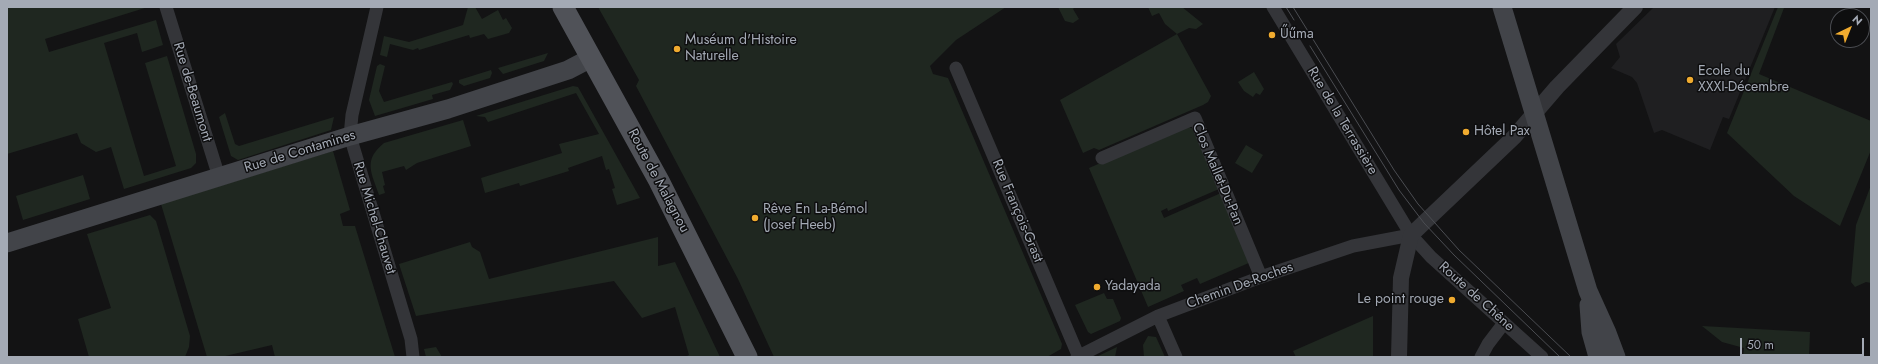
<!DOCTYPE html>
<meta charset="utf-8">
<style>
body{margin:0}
#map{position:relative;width:1878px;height:364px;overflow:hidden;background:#131314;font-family:Jost,sans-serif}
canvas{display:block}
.frame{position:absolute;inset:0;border:8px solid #a4aab5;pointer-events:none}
.north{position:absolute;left:1830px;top:8px;width:40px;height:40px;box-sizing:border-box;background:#0e0e0f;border:1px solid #4a4c51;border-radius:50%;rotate:43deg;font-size:11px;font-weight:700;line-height:16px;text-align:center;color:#a4aab5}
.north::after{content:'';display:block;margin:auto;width:14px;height:18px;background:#f0ab2f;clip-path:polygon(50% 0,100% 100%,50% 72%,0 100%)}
.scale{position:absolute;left:1740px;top:338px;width:124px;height:18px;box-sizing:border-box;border:2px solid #a4aab5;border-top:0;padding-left:5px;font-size:12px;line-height:14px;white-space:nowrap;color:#a4aab5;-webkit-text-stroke:3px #0e0e0f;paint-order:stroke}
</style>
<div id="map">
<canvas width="1878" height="364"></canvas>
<div class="frame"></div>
<div class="north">N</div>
<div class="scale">50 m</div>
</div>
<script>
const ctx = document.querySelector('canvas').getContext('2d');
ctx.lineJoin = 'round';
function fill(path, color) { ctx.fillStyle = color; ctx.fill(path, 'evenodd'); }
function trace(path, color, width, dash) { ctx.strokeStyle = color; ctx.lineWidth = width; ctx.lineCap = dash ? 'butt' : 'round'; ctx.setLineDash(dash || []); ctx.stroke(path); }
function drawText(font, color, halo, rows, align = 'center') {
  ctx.font = font + ' Jost,sans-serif'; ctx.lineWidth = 3; ctx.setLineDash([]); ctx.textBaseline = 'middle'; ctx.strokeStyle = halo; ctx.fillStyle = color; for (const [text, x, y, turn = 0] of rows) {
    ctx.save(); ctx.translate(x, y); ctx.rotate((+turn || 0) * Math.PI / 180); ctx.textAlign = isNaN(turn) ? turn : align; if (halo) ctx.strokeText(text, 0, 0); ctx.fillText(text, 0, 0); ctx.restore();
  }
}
const built = new Path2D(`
 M1654,7H1775L1729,119L1723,117L1710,150L1662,130L1654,133L1637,83L1632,77L1611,68L1620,57L1616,44Z`);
const green = new Path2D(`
 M7,7H148L45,39L49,52L156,20L163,45L142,52L137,33L104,43L144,176L176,166L145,63L167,56L196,154V163L191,168L124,189L111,147L96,152L81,143L77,133L7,154Z
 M468,7H475L482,19L498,10L503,20L506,18L512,28L509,33L488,39L484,34L470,38L469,35L419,50L418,48L413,50L390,44L387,57L380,55L384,36L409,42L463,25Z
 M598,7H1006L956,40L930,66L933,74L948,78L1062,344L1061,349L1047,357H774L738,279L636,86L639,80Z
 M1058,7H1075L1073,9L1079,19L1073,23L1065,21Z
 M1148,7H1182L1203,24L1196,29L1189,28L1177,34L1211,96L1208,102L1203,105L1099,150L1094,148L1083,153L1060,100L1177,34L1165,24L1159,13L1152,16Z
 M1778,7L1784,8L1759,74L1871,121V150L1840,226L1794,196L1727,133Z
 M548,53L544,61L503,74L498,68Z
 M380,64L385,66L379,91L384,102L452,82L453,84L450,90L432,95L433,99L375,116L369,100L377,66Z
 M491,70L492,73L490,78L464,86L459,83V80Z
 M1254,72L1264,89L1260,95L1256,93L1253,97L1244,91L1238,82Z
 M573,86L578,87L640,198L617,205L612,189L615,188L609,169L606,170L602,156L568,168L569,171L520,186L519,183L485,193L481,178L562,153L559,144L599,134L576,93L488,122L485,117L476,116Z
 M225,113L235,144L239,146L334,117L331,130L238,160L231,156L219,117Z
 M463,120L471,146L417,163L406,170L404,166L382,172L385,185L383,186L385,193L379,195C371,172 363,160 384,143Z
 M1186,126L1194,129L1219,189L1168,211L1167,208L1161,211L1164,218L1221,193L1251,262L1200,284L1197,278L1181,285L1184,291L1148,307L1089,168Z
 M1246,145L1263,155L1252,173L1235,163Z
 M333,151L350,210L340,214L343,226H355L395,357H275L272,345L221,357H207L161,204Z
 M83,175L90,199L23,220L16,196Z
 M1871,185V283L1866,282L1855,287L1851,282L1856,225Z
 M150,215L156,221L190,336L189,347L185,357H89L78,319L111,308L87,234Z
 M658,237V266L675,262L720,357H685L689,355L675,307L642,318L614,281L416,316L399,264L470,242L472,247L480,252L489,279Z
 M1104,293L1107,299H1113L1121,318L1120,321L1091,334L1088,332L1075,305Z
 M1373,316V357H1296L1293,351Z
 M1702,326L1810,332L1809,357H1743L1744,348L1722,342Z
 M1148,336L1156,337L1165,357H1144L1143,345Z
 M436,347L442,357H426L424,349Z
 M1117,347L1115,357H1096Z`);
const minor = new Path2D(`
 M166,7L219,177
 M377,7L352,115L350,136L411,339L413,357
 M1273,7L1411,235L1431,257L1542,357
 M956,68L1078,355
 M1102,158L1195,118L1261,277
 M1158,316L1176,357
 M1077,357L1158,316L1261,277L1353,246L1411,235
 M1481,357L1488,344L1504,323`);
const tertiary = new Path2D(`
 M1399,357L1401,278L1411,235L1514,137L1557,87L1635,7`);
const secondary = new Path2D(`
 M1502,7L1588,291L1607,333L1616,357
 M7,243L350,136L448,109L568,70L591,58
 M1589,305L1591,332L1598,357`);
const primary = new Path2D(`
 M563,7L659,181L747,357`);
const tram = new Path2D(`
 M1286,7L1294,20
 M1293,7L1394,170L1418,204L1459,250L1571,357
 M1310,46L1399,190L1424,223L1454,255L1560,357`);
const markers = [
 [1272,35,4,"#f0ab2f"],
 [677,49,4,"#f0ab2f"],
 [1690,80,4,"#f0ab2f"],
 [1466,132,4,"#f0ab2f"],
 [755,218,4,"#f0ab2f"],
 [1097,287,4,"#f0ab2f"],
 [1452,300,4,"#f0ab2f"]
];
const poiNames = [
 ["Űűma",1280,35],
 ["Muséum d'Histoire",685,41],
 ["Naturelle",685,57],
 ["Ecole du",1698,72],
 ["XXXI-Décembre",1698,88],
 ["Hôtel Pax",1474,132],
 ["Rêve En La-Bémol",763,210],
 ["(Josef Heeb)",763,226],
 ["Yadayada",1105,287],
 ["Le point rouge",1444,300,"right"]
];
const streetNames = [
 ["Rue de-Beaumont",192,92,73],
 ["Rue de la Terrassière",1342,121,59],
 ["Rue de Contamines",300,152,-17],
 ["Clos Mallet-Du-Pan",1217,174,67],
 ["Route de Malagnou",658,181,62],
 ["Rue François-Grast",1017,211,67],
 ["Rue Michel-Chauvet",374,218,73],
 ["Chemin De-Roches",1240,286,-20],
 ["Route de Chêne",1476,297,42]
];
fill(built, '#1f1f21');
fill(green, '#1f2720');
trace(minor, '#343539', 13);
trace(tertiary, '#343539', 16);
trace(secondary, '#424449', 19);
trace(primary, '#505258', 21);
trace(tram, '#4b4d52', 1);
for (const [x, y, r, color] of markers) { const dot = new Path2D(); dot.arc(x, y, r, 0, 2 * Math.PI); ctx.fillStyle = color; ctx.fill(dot); trace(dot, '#0e0e0f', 1.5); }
drawText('14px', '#a4aab5', '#0e0e0f', poiNames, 'left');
drawText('14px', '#a4aab5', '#0e0e0f', streetNames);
</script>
